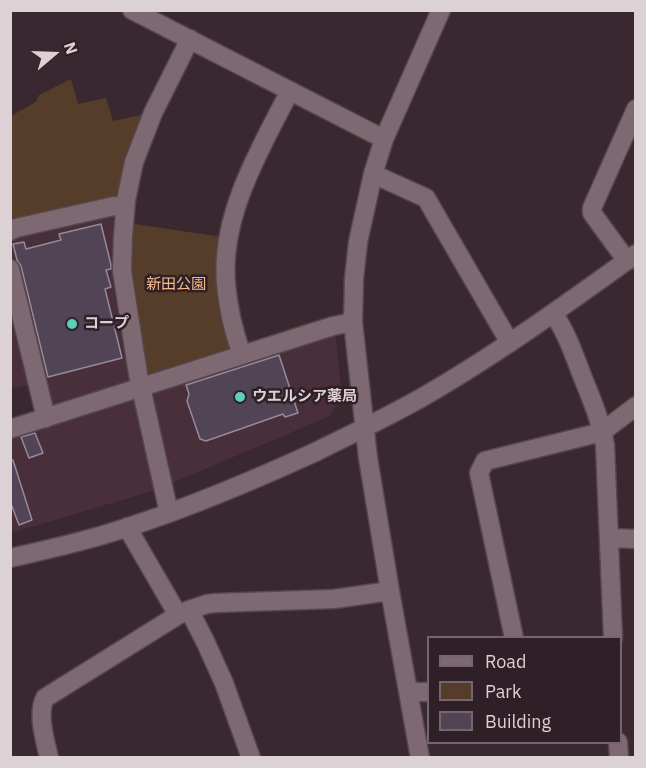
<!DOCTYPE html>
<meta charset="utf-8">
<style>
body{margin:0}
#map{position:relative;width:646px;height:768px;overflow:hidden;background:#3a2830;font-family:"IBM Plex Sans",sans-serif}
canvas{display:block}
.frame{position:absolute;inset:0;border:12px solid #dcd1d5;pointer-events:none}
.legend{position:absolute;left:427px;top:636px;width:195px;height:108px;box-sizing:border-box;background:#2f1f26;border:2px solid #74666c;margin:0;padding:8px 10px;list-style:none;font-size:18px;color:#dcd1d5}
.legend li{display:flex;align-items:center;gap:12px;height:30px}
.legend b{width:30px;border:2px solid #74666c}
.north{position:absolute;left:24px;top:24px;width:60px;height:60px;-webkit-text-stroke:4px #2f1f26;paint-order:stroke;rotate:71deg;font-size:16px;font-weight:700;line-height:24px;text-align:center;color:#dcd1d5}
.north::after{content:'';display:block;margin:auto;width:21px;height:27px;background:#dcd1d5;clip-path:polygon(50% 0,100% 100%,50% 72%,0 100%)}
</style>
<div id="map">
<canvas width="646" height="768"></canvas>
<div class="frame"></div>
<ul class="legend">
<li><b style="height:8px;background:#7e6972"></b>Road</li>
<li><b style="height:16px;background:#563d29"></b>Park</li>
<li><b style="height:16px;background:#514555"></b>Building</li>
</ul>
<div class="north">N</div>
</div>
<script>
const ctx = document.querySelector('canvas').getContext('2d');
ctx.lineJoin = 'round';
function fill(path, color) { ctx.fillStyle = color; ctx.fill(path, 'evenodd'); }
function trace(path, color, width, dash) { ctx.strokeStyle = color; ctx.lineWidth = width; ctx.lineCap = dash ? 'butt' : 'round'; ctx.setLineDash(dash || []); ctx.stroke(path); }
function drawText(font, color, halo, rows, align = 'center') {
  ctx.font = font + ' "IBM Plex Sans","Noto Sans JP",sans-serif'; ctx.lineWidth = 5; ctx.setLineDash([]); ctx.textBaseline = 'middle'; ctx.strokeStyle = halo; ctx.fillStyle = color; for (const [text, x, y, turn = 0] of rows) {
    ctx.save(); ctx.translate(x, y); ctx.rotate((+turn || 0) * Math.PI / 180); ctx.textAlign = isNaN(turn) ? turn : align; if (halo) ctx.strokeText(text, 0, 0); ctx.fillText(text, 0, 0); ctx.restore();
  }
}
const built = new Path2D(`
 M106,213L113,217L114,292L124,349L138,400L150,396L158,391L335,330L342,397L330,416L156,490L11,533L10,436L52,422L41,382L11,389L10,241L13,240L16,234Z`);
const green = new Path2D(`
 M71,79L78,104L106,98L113,121L145,114L130,150L117,194L114,198L11,221V116L36,102L39,95Z
 M128,223L222,237L231,348L152,375L146,371L129,292Z`);
const building = new Path2D(`
 M101,224L111,265V269L106,270L111,287L105,289L122,358L48,377L21,266L17,260L13,244L24,242L26,249L61,240L59,234Z
 M279,355L298,413L285,417L283,414L206,441L200,439L187,401L189,394L186,385Z
 M35,433L43,453L29,458L21,437Z
 M13,460L32,520L19,525L10,501V461Z`);
const minor = new Path2D(`
 M132,10L384,139
 M373,174L426,198L510,343
 M10,231L16,228L114,206L125,207
 M627,261L592,213V208L636,109
 M10,269L46,418
 M553,313C567,333 574,355 583,378C592,400 601,422 605,445L613,638
 M242,355C234,333 228,307 226,284C220,216 260,149 290,91
 M10,429L333,326L353,322
 M169,513L138,374L122,271L123,236L126,200L134,162L153,113L190,39
 M127,527L178,615
 M610,538L636,539
 M10,558C41,551 73,544 103,535C174,514 243,485 311,454C350,435 390,416 428,394C500,352 568,303 636,254
 M189,610L205,641L224,683L251,758
 M514,638L479,473L485,461L602,432L636,406
 M409,692H428
 M618,742L619,758
 M49,758C45,740 37,714 45,698L178,615L189,610L207,604L216,603L334,599L390,591
 M420,758L390,591L368,458L353,322L354,279L358,242L373,174L384,139L441,10`);
const markers = [
 [72,324,6,"#5dceb9"],
 [240,397,6,"#5dceb9"]
];
const parkNames = [
 ["新田公園",176,285]
];
const poiNames = [
 ["コープ",84,324],
 ["ウエルシア薬局",252,397]
];
fill(built, '#482f3a');
fill(green, '#563d29');
fill(building, '#514555');
trace(building, '#96899b', 1.5);
trace(minor, '#55474d', 21);
trace(minor, '#7e6972', 18);
for (const [x, y, r, color] of markers) { const dot = new Path2D(); dot.arc(x, y, r, 0, 2 * Math.PI); ctx.fillStyle = color; ctx.fill(dot); trace(dot, '#2f1f26', 2); }
drawText('15px', '#f5bb8c', '#2f1f26', parkNames);
drawText('bold 15px', '#dcd1d5', '#2f1f26', poiNames, 'left');
</script>
